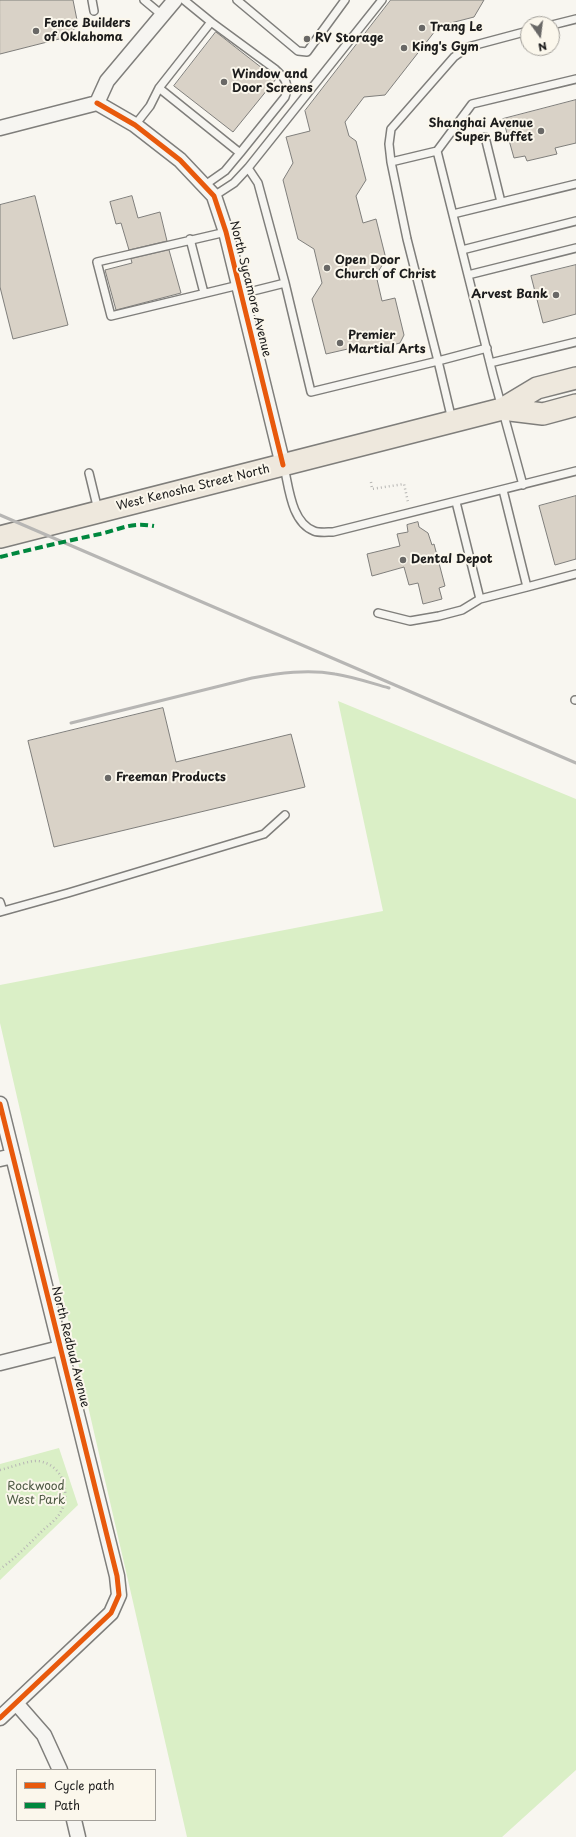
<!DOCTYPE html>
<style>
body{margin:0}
#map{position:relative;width:576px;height:1837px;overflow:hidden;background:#f8f6f0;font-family:"Playpen Sans",sans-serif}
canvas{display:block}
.legend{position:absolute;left:16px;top:1769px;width:140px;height:52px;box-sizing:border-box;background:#fbf7ec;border:1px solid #a29f99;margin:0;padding:5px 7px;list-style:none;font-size:12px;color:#1c1c1c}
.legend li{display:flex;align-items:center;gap:8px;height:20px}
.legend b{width:20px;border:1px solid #a29f99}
.north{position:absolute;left:520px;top:16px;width:40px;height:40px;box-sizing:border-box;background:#fbf7ec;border:1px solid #a29f99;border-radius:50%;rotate:166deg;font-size:11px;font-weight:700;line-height:16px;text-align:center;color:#1c1c1c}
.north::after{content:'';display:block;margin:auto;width:14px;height:18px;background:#696866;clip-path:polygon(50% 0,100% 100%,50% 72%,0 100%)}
</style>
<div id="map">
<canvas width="576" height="1837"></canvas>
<ul class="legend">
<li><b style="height:5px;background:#e8590c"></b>Cycle path</li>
<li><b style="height:5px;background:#00873e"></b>Path</li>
</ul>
<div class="north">N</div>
</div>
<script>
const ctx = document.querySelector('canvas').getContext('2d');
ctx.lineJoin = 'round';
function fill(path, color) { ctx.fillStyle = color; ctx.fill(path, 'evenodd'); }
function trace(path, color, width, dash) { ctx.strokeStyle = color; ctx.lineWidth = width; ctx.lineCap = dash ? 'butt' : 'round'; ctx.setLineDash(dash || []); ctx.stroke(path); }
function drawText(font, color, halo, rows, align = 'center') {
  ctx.font = font + ' "Playpen Sans",sans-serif'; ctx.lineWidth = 4; ctx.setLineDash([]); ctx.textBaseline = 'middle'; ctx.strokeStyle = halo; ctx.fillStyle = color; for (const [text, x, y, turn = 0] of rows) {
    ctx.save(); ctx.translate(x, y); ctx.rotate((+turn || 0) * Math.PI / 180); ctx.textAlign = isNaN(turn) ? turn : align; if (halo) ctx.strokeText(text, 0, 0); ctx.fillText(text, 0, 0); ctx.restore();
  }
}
const green = new Path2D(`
 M338,701L576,799V1770L502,1837H187L0,1023V985L383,911Z
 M59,1448L78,1505L0,1580V1464Z`);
const building = new Path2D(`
 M0,0H73L78,25L67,37L0,54Z
 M391,0H484L474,17L439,26L385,95L364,97L345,122L349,136L356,141L366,180L356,196L363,223L376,219L386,259L376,275L382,301L395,298L404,335L400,343L360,353L352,348L326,354L312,299L322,283L314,249L298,239L283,180L293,163L286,137L310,131L305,111Z
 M216,32L276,79L233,132L174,86Z
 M576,100V143L555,148L557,154L527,161L525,156L514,158L503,119Z
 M35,196L68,325L13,339L0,287V205Z
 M132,196L138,218L160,212L167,241L129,250L121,223L116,224L110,202Z
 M169,250L181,293L116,310L105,270L132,263L131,259Z
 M576,265V314L543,323L531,276Z
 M576,496V559L555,565L539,506Z
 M418,522L419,527L428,533L432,545L434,544L445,586L439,588L442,599L423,604L418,583L409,585L404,567L372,576L367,554L400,546L397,534L408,532L407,525Z
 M163,708L176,762L291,734L305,787L54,847L28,741Z`);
const path = new Path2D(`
 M371,482L372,489L404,484L408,502
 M0,1470C9,1468 30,1460 38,1461C63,1464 72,1493 60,1513C57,1519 49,1525 43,1530C29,1544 16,1558 0,1569`);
const service = new Path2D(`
 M92,0L94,11
 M144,0L162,15
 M237,0L298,51L307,52L345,0
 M211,22L275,69C285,78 290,84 285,97L240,153
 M552,25L576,19
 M159,88L240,153L225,171L205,185
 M135,125L150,106L159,88L211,22L184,0
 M485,137L501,202
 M437,151L391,162L407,239L438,361L487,348
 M391,162L389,144L391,129L454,57L468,47L528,31
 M248,168L258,183L285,283L311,392L438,361L452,420
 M214,196L234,183L248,168L382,0
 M453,214L576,184
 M226,232L97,262L111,316L239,285
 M190,239L204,293
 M462,250L576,221
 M468,275L576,248
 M241,294L285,283
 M490,363L576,342
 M284,467C289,487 291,522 314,531C319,533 327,532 333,532L576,471
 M89,473L98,510
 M523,485L493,375L437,151L472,104L576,79
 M456,502L480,599
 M527,587L576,574
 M378,613L410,621L439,616L462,610L480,599L527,587L503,490
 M575,700H576
 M0,902L3,911
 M0,912L68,893L264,834L285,815`);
const minor = new Path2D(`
 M97,103L135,125L180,160L214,196L226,232L283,465
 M97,103L107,81L175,0
 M0,128L97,103
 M0,1104L117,1576L119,1595L111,1613L0,1718
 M0,1159L13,1156
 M0,1363L60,1348
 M16,1703L44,1735L60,1770
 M74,1820L78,1837`);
const primary = new Path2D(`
 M502,409L543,414L576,405
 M0,537L502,409L537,388L576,378`);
const rail = new Path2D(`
 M0,515L576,763
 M71,723L252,678C279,673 308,669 335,674C354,677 371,683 389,688`);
const quiet = new Path2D(`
 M0,557C33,549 66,541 100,534C122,529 129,522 154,526`);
const cycleway = new Path2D(`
 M97,103L135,125L180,160L214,196L226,232L283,465
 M0,1104L117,1576L119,1595L111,1613L0,1718`);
const markers = [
 [422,28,4,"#696866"],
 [36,31,4,"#696866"],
 [307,39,4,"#696866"],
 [404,48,4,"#696866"],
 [224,82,4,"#696866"],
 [541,131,4,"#696866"],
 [327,268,4,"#696866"],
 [556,295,4,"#696866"],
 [340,343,4,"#696866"],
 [403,560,4,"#696866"],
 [108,778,4,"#696866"]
];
const poiNames = [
 ["Fence Builders",44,24],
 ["of Oklahoma",44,38],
 ["Trang Le",430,28],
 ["RV Storage",315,39],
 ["King's Gym",412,48],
 ["Window and",232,75],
 ["Door Screens",232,89],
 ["Shanghai Avenue",533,124,"right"],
 ["Super Buffet",533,138,"right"],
 ["Open Door",335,261],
 ["Church of Christ",335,275],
 ["Arvest Bank",548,295,"right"],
 ["Premier",348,336],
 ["Martial Arts",348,350],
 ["Dental Depot",411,560],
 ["Freeman Products",116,778]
];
const streetNames = [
 ["North Sycamore Avenue",250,289,76],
 ["West Kenosha Street North",193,488,-14],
 ["North Redbud Avenue",70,1347,76]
];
const parkNames = [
 ["Rockwood",36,1487],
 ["West Park",36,1501]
];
fill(green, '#daefc6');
fill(building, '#d9d2c7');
trace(building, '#7f7e7b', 1);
trace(service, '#7f7e7b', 10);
trace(minor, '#7f7e7b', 17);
trace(primary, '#7f7e7b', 24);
trace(path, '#b7b6b4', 2.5, [1, 3]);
trace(service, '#f6f5f1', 7);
trace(minor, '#f6f5f1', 14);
trace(primary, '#eee8dd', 21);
trace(rail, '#b7b6b4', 3);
trace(quiet, '#00873e', 4, [8, 4]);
trace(cycleway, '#e8590c', 5);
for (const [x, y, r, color] of markers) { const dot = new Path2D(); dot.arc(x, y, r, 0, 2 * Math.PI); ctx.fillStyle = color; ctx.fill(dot); trace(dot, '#fbf7ec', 1.5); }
drawText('bold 12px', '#1c1c1c', '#fbf7ec', poiNames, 'left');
drawText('12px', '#1c1c1c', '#fbf7ec', streetNames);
drawText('12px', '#4e5a44', '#fbf7ec', parkNames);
</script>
